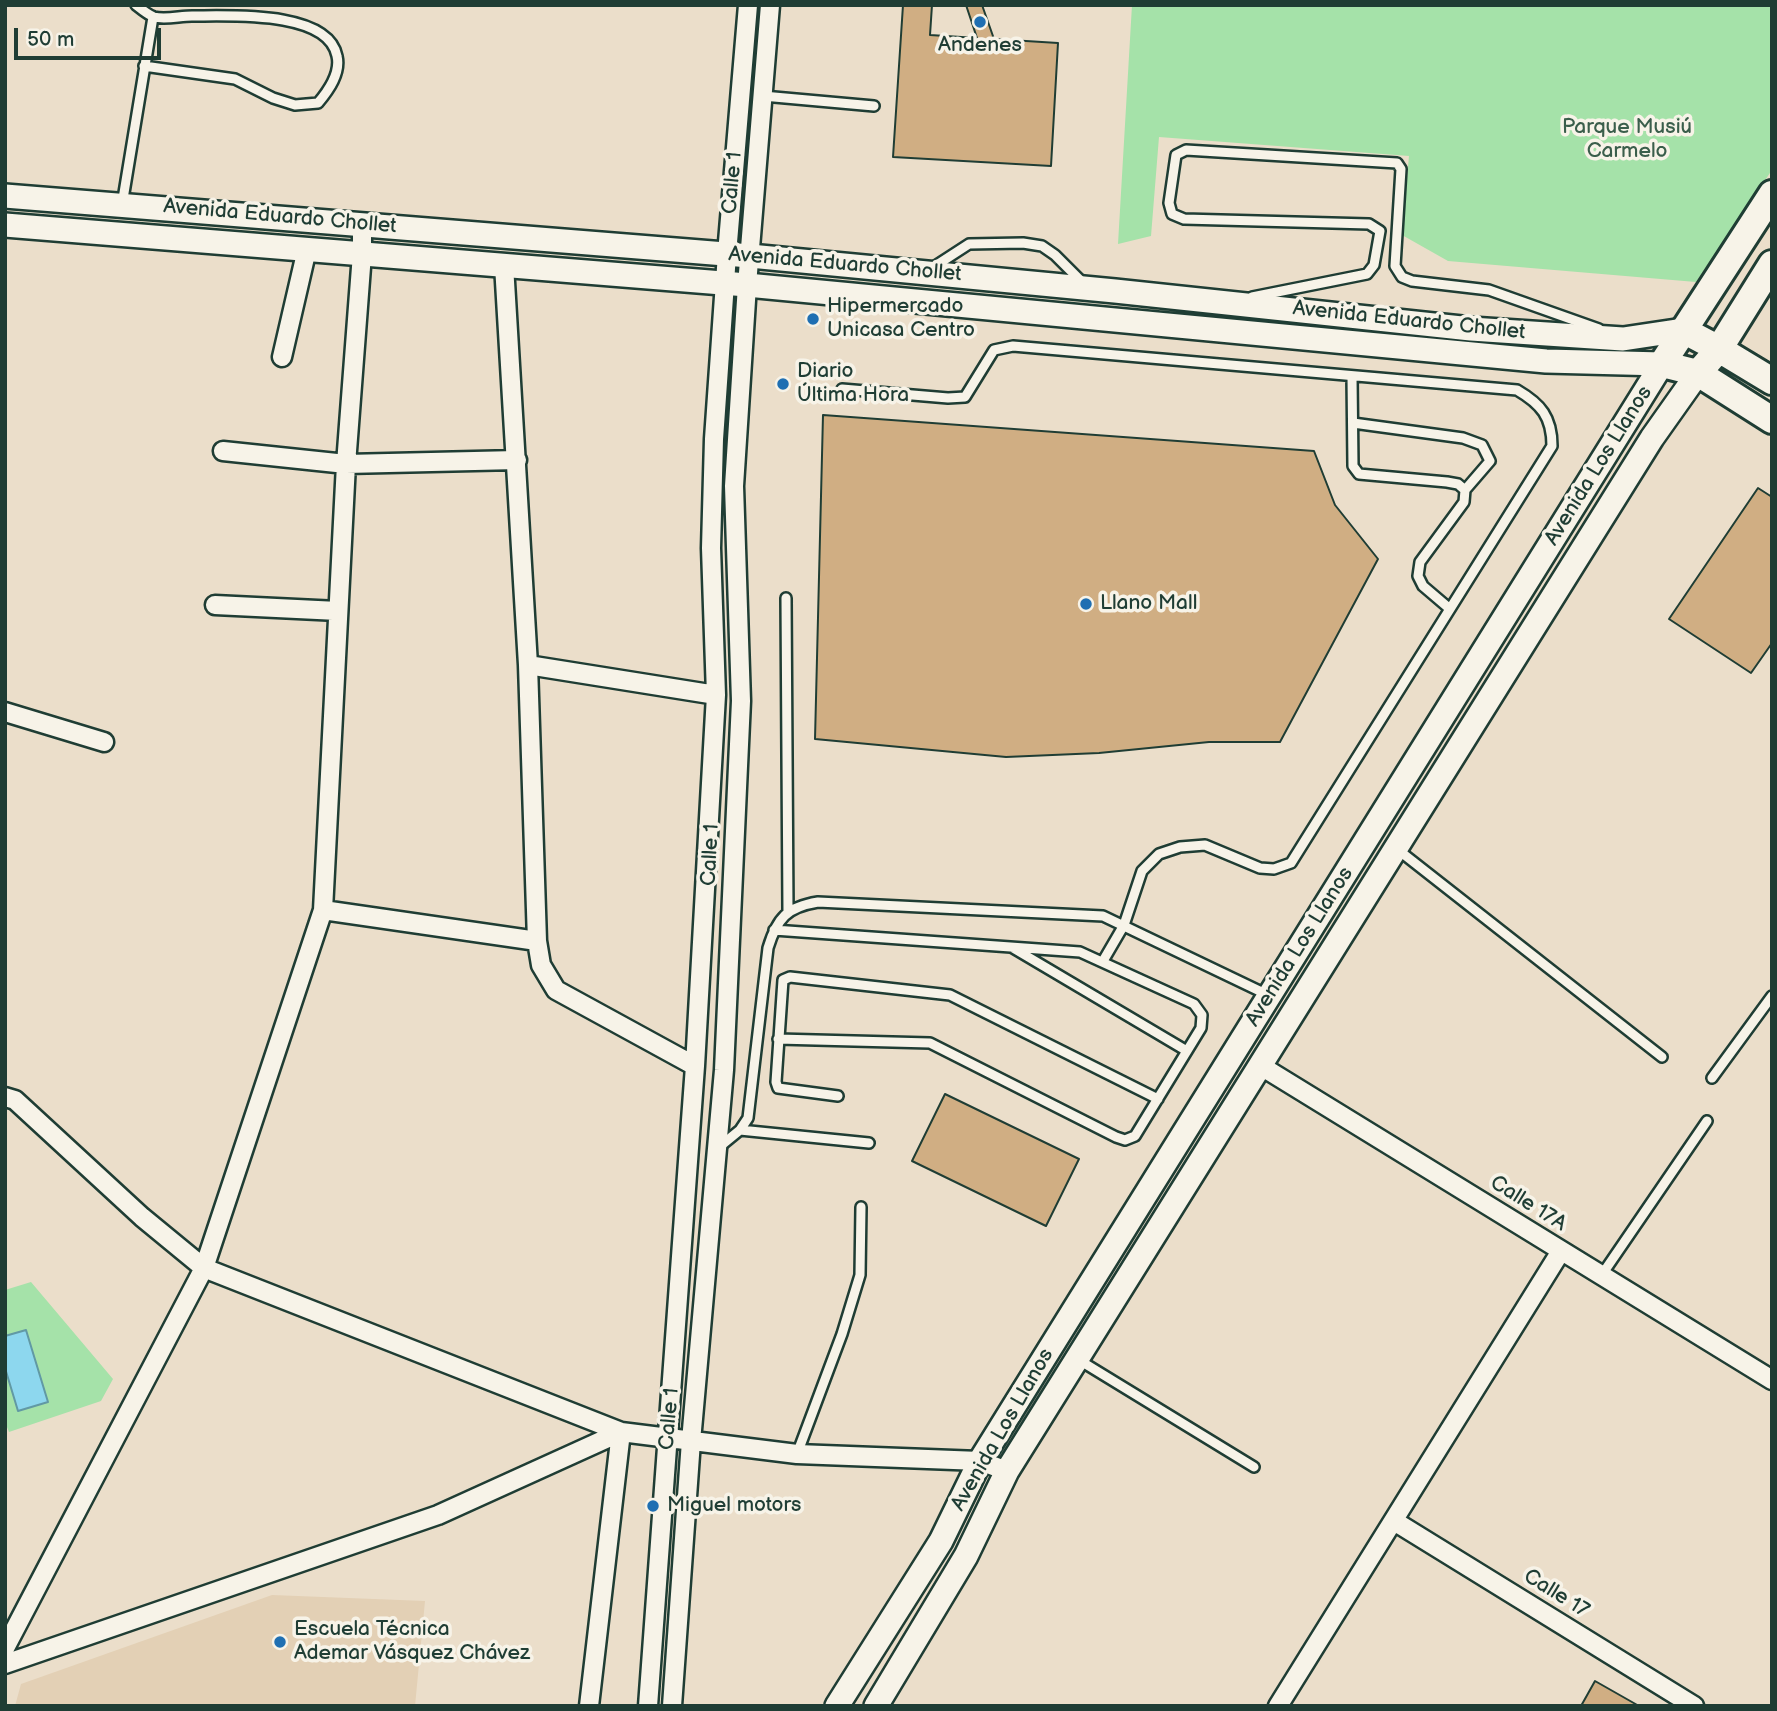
<!DOCTYPE html>
<meta charset="utf-8">
<style>
body{margin:0}
#map{position:relative;width:1777px;height:1711px;overflow:hidden;background:#ebdeca;font-family:"Balsamiq Sans",sans-serif}
canvas{display:block}
.frame{position:absolute;inset:0;border:7px solid #1f3d34;pointer-events:none}
.scale{position:absolute;left:14px;top:28px;width:147px;height:32px;box-sizing:border-box;border:4px solid #1f3d34;border-top:0;padding-left:9px;font-size:21px;line-height:24px;white-space:nowrap;color:#1f3d34;-webkit-text-stroke:5px #f7f3e8;paint-order:stroke}
</style>
<div id="map">
<canvas width="1777" height="1711"></canvas>
<div class="frame"></div>
<div class="scale">50 m</div>
</div>
<script>
const ctx = document.querySelector('canvas').getContext('2d');
ctx.lineJoin = 'round';
function fill(path, color) { ctx.fillStyle = color; ctx.fill(path, 'evenodd'); }
function trace(path, color, width, dash) { ctx.strokeStyle = color; ctx.lineWidth = width; ctx.lineCap = dash ? 'butt' : 'round'; ctx.setLineDash(dash || []); ctx.stroke(path); }
function drawText(font, color, halo, rows, align = 'center') {
  ctx.font = font + ' "Balsamiq Sans",sans-serif'; ctx.lineWidth = 7; ctx.setLineDash([]); ctx.textBaseline = 'middle'; ctx.strokeStyle = halo; ctx.fillStyle = color; for (const [text, x, y, turn = 0] of rows) {
    ctx.save(); ctx.translate(x, y); ctx.rotate((+turn || 0) * Math.PI / 180); ctx.textAlign = isNaN(turn) ? turn : align; if (halo) ctx.strokeText(text, 0, 0); ctx.fillText(text, 0, 0); ctx.restore();
  }
}
const built = new Path2D(`
 M272,1595L425,1601L415,1706H15L21,1684Z`);
const green = new Path2D(`
 M1132,5H1772V170L1696,282L1448,261L1402,235L1409,156L1159,137L1151,236L1118,244Z
 M31,1282L113,1379L101,1401L9,1432L5,1422V1290Z`);
const water = new Path2D(`
 M26,1330L48,1402L18,1411L5,1368V1336Z`);
const building = new Path2D(`
 M903,5H932L930,35L977,38L966,5H982L994,39L1058,43L1051,166L893,157Z
 M823,415L1314,451L1335,505L1378,559L1280,742H1209L1099,753L1006,757L815,739Z
 M1758,488L1772,497V643L1751,673L1669,619Z
 M945,1094L1079,1159L1046,1226L912,1161Z
 M1595,1681L1639,1706H1581Z`);
const service = new Path2D(`
 M136,5C141,9 148,15 154,17C165,20 180,16 192,16C229,16 328,10 337,56C341,73 329,90 318,103L295,105L273,98L235,79L144,66
 M763,96L874,106
 M122,205L153,17
 M932,268L969,244L1023,243L1042,246L1055,255L1084,284
 M1252,297L1367,274L1374,265L1380,231L1369,224L1184,219L1172,214L1169,203L1176,155L1186,150L1397,163L1401,169L1395,266L1402,277L1412,281L1489,290L1599,329
 M1352,377L1353,466L1359,474L1447,482L1458,484L1465,490L1464,502L1420,562L1418,576L1423,586L1450,609
 M842,389L948,398L965,397L994,350L1013,346L1517,390C1541,404 1552,417 1552,446L1291,863L1274,869L1260,868L1205,845L1180,847L1159,854L1142,871L1124,925L1103,961
 M1353,423L1463,438L1482,445L1490,461L1465,490
 M786,598L788,912
 M1397,849L1662,1057
 M774,930L1080,952L1194,1004L1202,1015L1201,1028L1135,1136L1125,1140L1116,1137L930,1043L778,1039
 M1013,948L1187,1051
 M1712,1078L1772,996
 M838,1096L778,1088L776,1082L783,980L790,977L950,995L1158,1099
 M740,1130L869,1143
 M718,1148L740,1130L748,1118L768,948C777,918 787,907 818,902L1103,916L1268,995
 M1601,1276L1707,1121
 M1079,1360L1254,1467
 M797,1454L842,1334L860,1275L861,1207`);
const minor = new Path2D(`
 M504,265L528,665L537,941L541,965L556,990L695,1066
 M282,357L307,249
 M223,451L346,464L517,460
 M215,605L338,611
 M528,665L716,695
 M5,712L104,742
 M323,910L537,941
 M1261,1066L1772,1380
 M5,1097L15,1100L142,1217L204,1268L621,1432L797,1454L980,1461L1007,1471
 M1394,1521L1694,1706
 M5,1648L204,1268L323,910L346,464L362,254V224
 M5,1664L438,1515L621,1432
 M589,1706L621,1432
 M648,1706L695,1066L716,695L711,548L714,439L727,254L748,5
 M672,1706L691,1441L724,1070L741,701L734,486L747,285L770,5
 M1278,1706L1561,1251`);
const tertiary = new Path2D(`
 M5,196L750,256L1115,291L1471,329L1623,339L1683,330
 M5,225L747,285L1546,361L1662,364L980,1461L941,1541L837,1706
 M876,1706L966,1556L1007,1471L1652,438L1698,373`);
const secondary = new Path2D(`
 M1772,194L1662,364L1698,373L1772,420
 M1683,330L1719,349L1772,381
 M1698,373L1719,349L1772,264`);
const markers = [
 [980,22,7,"#1f6fb2"],
 [813,319,7,"#1f6fb2"],
 [783,384,7,"#1f6fb2"],
 [1086,604,7,"#1f6fb2"],
 [653,1506,7,"#1f6fb2"],
 [280,1642,7,"#1f6fb2"]
];
const poiNames = [
 ["Andenes",980,46,"center"],
 ["Hipermercado",827,307],
 ["Unicasa Centro",827,331],
 ["Diario",797,372],
 ["Última Hora",797,396],
 ["Llano Mall",1100,604],
 ["Miguel motors",667,1506],
 ["Escuela Técnica",294,1630],
 ["Ademar Vásquez Chávez",294,1654]
];
const parkNames = [
 ["Parque Musiú",1627,128],
 ["Carmelo",1627,152]
];
const streetNames = [
 ["Calle 1",733,183,-85],
 ["Avenida Eduardo Chollet",280,217,5],
 ["Avenida Eduardo Chollet",845,265,5],
 ["Avenida Eduardo Chollet",1409,321,6],
 ["Avenida Los Llanos",1599,466,-58],
 ["Calle 1",711,855,-87],
 ["Avenida Los Llanos",1300,947,-58],
 ["Calle 17A",1528,1204,32],
 ["Calle 1",670,1419,-85],
 ["Avenida Los Llanos",1003,1430,-60],
 ["Calle 17",1556,1594,32]
];
fill(built, '#e3d0b5');
fill(green, '#a5e2a9');
fill(water, '#8dd7ee');
trace(water, '#6199a4', 2);
fill(building, '#d0ae83');
trace(building, '#1f3d34', 2);
trace(service, '#1f3d34', 14);
trace(minor, '#1f3d34', 23);
trace(tertiary, '#1f3d34', 28);
trace(secondary, '#1f3d34', 32);
trace(service, '#f7f3e8', 9);
trace(minor, '#f7f3e8', 18);
trace(tertiary, '#f7f3e8', 23);
trace(secondary, '#f7f3e8', 26);
for (const [x, y, r, color] of markers) { const dot = new Path2D(); dot.arc(x, y, r, 0, 2 * Math.PI); ctx.fillStyle = color; ctx.fill(dot); trace(dot, '#f7f3e8', 2.5); }
drawText('21px', '#1f3d34', '#f7f3e8', poiNames, 'left');
drawText('21px', '#3a5e4b', '#f7f3e8', parkNames);
drawText('21px', '#1f3d34', '#f7f3e8', streetNames);
</script>
